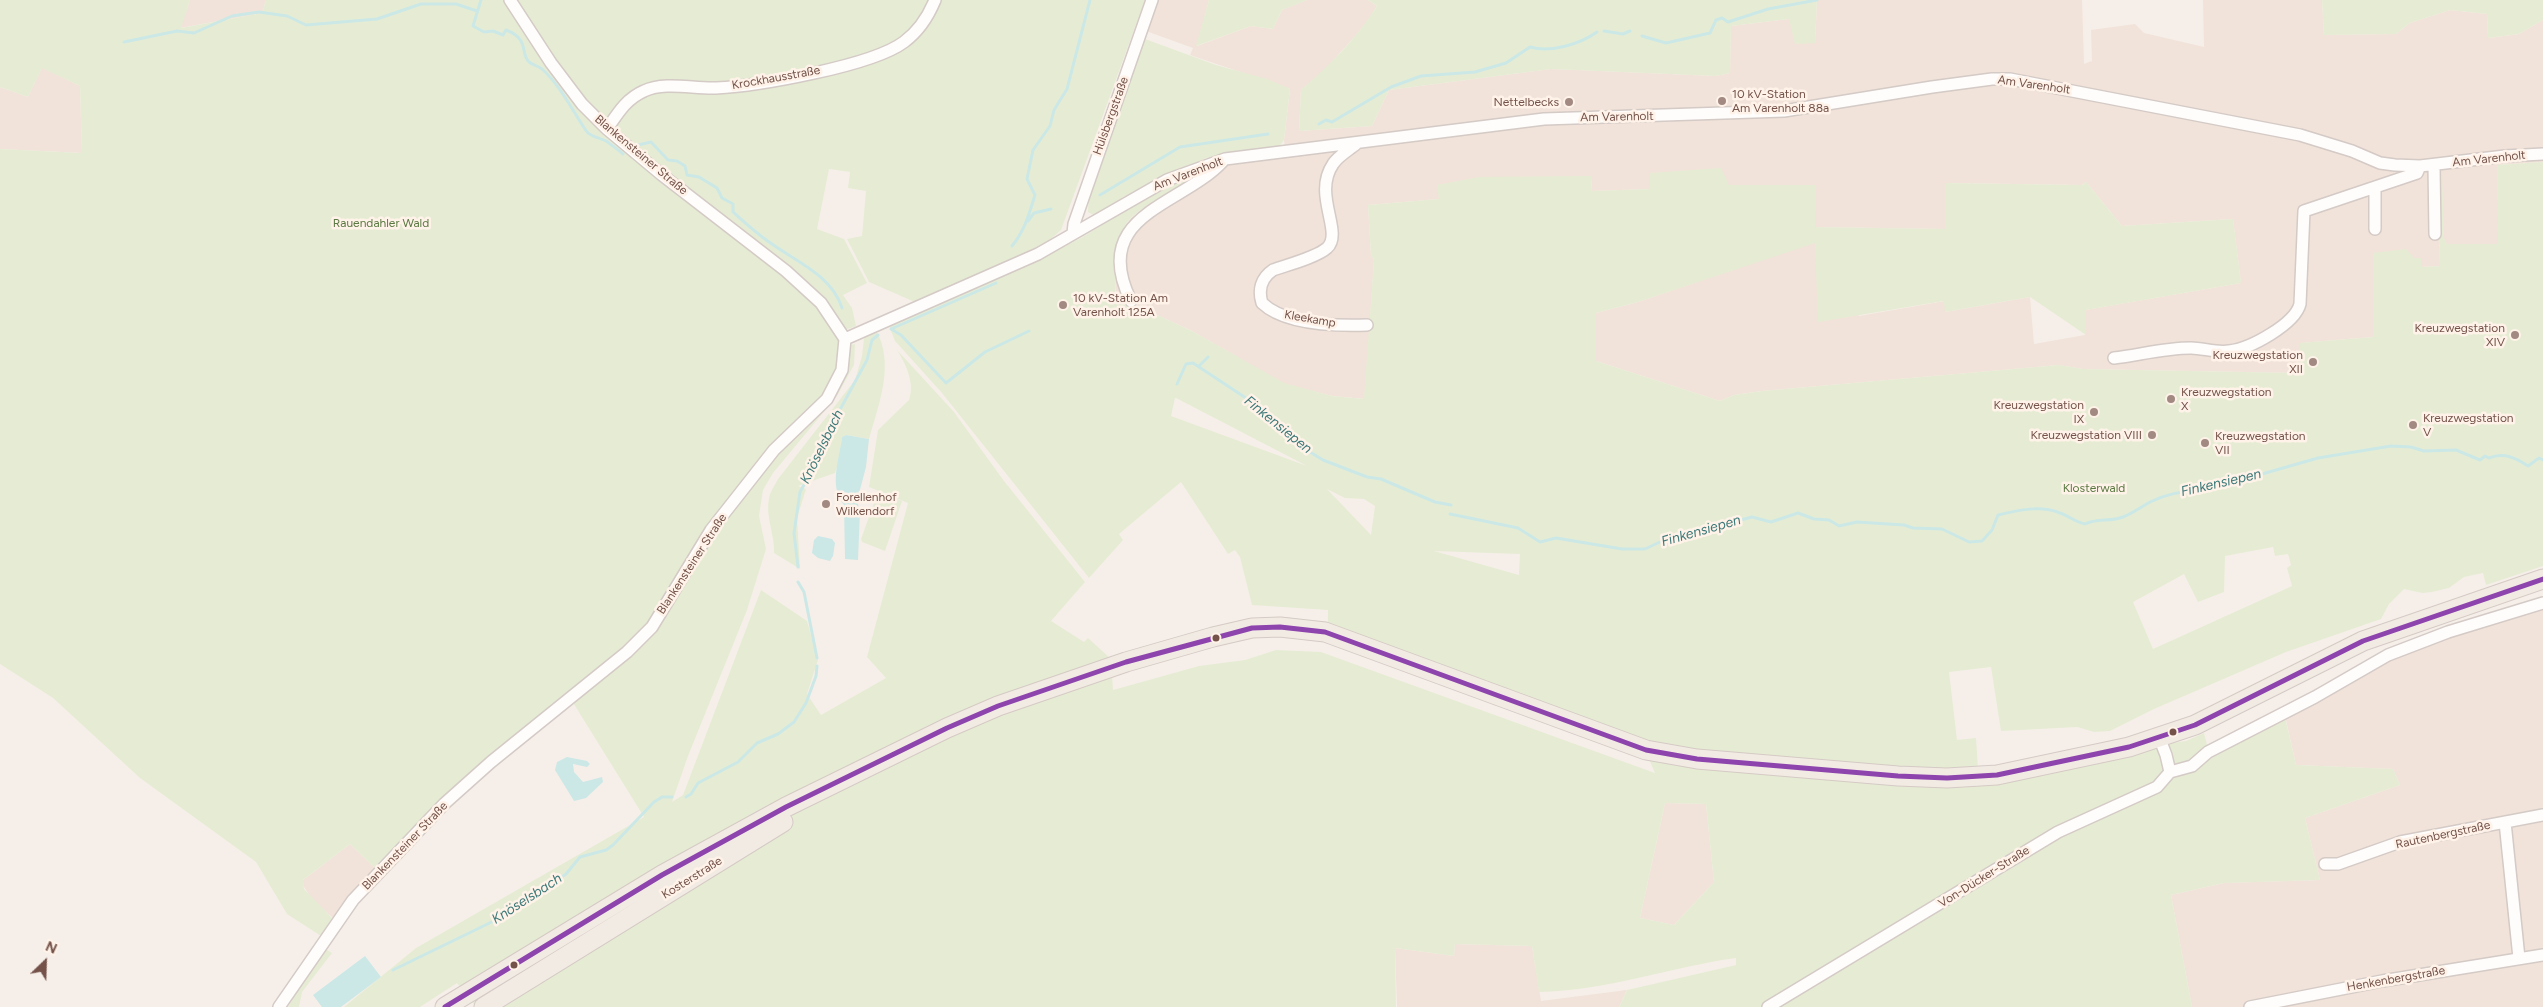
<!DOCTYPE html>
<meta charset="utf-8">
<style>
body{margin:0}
#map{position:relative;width:2543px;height:1007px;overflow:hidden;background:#f6efe9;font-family:Figtree,sans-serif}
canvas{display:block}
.north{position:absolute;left:20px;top:937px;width:50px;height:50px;-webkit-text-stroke:4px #fff3e9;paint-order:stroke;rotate:24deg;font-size:14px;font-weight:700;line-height:20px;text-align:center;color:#745249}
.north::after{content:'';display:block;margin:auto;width:18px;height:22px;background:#745249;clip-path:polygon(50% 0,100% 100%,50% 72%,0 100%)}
</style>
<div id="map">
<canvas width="2543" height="1007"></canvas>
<div class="north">N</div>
</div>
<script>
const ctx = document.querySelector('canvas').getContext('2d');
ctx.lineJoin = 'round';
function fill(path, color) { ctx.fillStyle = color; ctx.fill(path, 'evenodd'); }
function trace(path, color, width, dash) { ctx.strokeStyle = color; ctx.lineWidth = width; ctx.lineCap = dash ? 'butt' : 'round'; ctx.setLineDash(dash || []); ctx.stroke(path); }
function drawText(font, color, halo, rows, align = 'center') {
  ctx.font = font + ' Figtree,sans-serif'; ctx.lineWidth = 5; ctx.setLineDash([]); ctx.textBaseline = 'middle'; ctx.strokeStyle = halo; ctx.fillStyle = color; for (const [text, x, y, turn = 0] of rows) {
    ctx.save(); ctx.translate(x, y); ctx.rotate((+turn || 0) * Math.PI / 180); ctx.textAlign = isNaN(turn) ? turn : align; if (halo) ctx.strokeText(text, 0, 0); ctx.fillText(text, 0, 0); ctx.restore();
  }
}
const residential = new Path2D(`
 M190,0H266L262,13L180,28Z
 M1157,0H1209L1197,46L1251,26L1273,29L1282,10L1307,0H1368L1377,6L1366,24L1321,74L1301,90L1299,131L1372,126L1389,90L1551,69L1716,76L1730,73L1731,26L1789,19L1815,42L1817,0H2082L2084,64L2092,61L2091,30L2135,24L2144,33L2204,47L2203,0H2322L2324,35L2396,34L2410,23L2450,10L2487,14L2488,38L2519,34L2543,20V162L2497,165L2499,244H2447L2444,239L2437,171L2440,266L2421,267L2373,260V337L2301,343L2298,373L2083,369L2059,365L1762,391L1734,395L1720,401L1596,361V313L1638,302L1815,242L1859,316L1945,301V312L2030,297L2034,344L2085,335V310L2241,283L2233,219L2122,226L2086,182L2082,185L1945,183V229L1815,227V185H1729L1650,173V189L1592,191L1591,176L1439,199L1368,205L1371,255L1374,260L1365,399L1332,396L1284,384L1192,331L1116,296L1115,268L1119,243L1130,219L1150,205L1221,164L1286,155L1284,140L1290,89L1190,55L1193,48L1146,31Z
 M42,67L80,86L82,153L0,149V87L28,97Z
 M2543,607V1007H2192L2171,895L2224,883L2320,880L2305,818L2400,785L2393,769L2296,765L2284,711L2356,667L2421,639Z
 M1665,803L1706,804L1714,882L1674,925L1640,918Z
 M350,844L375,868L333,918L314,902L302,884L303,880Z
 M1455,944L1532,946L1541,1001L1627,990L1619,1007H1397L1395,948L1454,956Z`);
const green = new Path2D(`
 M0,0H190L181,28L262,13L266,0H1145L1061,230L1038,250L917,303L869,282L847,239L862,236L866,191L848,188L850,172L829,169L817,229L844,239L867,283L843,295L852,308L856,326L840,332L837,368L823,395L771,448L677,576L647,624L624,650L464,780L375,868L350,844L303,880L304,889L332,918L321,936L287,914L256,862L140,778L53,698L0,664V149L82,153L80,86L42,68L28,97L0,87Z
 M1209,0H1307L1282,10L1273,29L1251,26L1196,46Z
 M1368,0H1817L1815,43L1795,44L1789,19L1731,26L1730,73L1716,76L1551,69L1389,90L1372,126L1299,131L1301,90C1329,66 1357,38 1377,6Z
 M2322,0H2543V20L2519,34L2488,38L2487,14L2450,10L2410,23L2396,34L2324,35Z
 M1145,39L1216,65L1267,79L1290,89L1284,140L1279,147L1206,158L1123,197L1097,217L1088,212L1089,189Z
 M2543,162V566L2486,585L2483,573L2464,577L2449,588L2432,592L2422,593L2404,589L2389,604L2381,619L2286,652L2154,709L2110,731L2094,732L2077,727L2001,731L1991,667L1949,672L1957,740L1976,738L1978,769L2186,741L2204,733L2209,753L2285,717L2296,765L2393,769L2400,785L2305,818L2320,880L2224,883L2171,895L2192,1007H1619L1627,990L1736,965V958C1670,967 1606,991 1539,992L1532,946L1455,944L1454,956L1395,948L1396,1007H476L457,983L420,1007H344L416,948L644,817L572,701L656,628L748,487L845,372L851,345L855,344L854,365L837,396L773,473L763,490L759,516L766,549L747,610L688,756L672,802L683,795L761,590L807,621L818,660L807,694L821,715L886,678L867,657L908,503L869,487L878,430L909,400C915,384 906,364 897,350L954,412L1004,481L1085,582L1051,621L1084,642L1088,638L1111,659L1113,690L1199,666L1245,660L1276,650L1321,652L1655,773L1640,739L1328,627V610L1252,605L1240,557L1235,550L1228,554L1181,482L1119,534L1123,540L1089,578L942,393L895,341L889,326L1023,267L1081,238L1150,195L1201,173V176C1179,189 1150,200 1131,218C1114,234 1115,274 1116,296L1192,331L1284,383L1332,396L1364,399L1374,260L1371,255L1368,205L1439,199L1437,185L1479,177L1591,176L1592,191L1650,189V173L1721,168L1729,185H1816L1815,227L1945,229V183L2082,185L2086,182L2122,226L2233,219L2241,283L2086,310V335L2030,297L1945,312L1944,301L1818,322L1815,243L1638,302L1596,313V361L1720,401L1734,395L1762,391L2059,365L2083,369L2298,373L2300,343L2373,337V253L2406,249L2414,258H2421V267L2440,266L2437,171H2442L2444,238L2447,244H2498L2497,165ZM1175,398H1176L1307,466L1171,416ZM1327,489L1345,498L1364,499L1375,506L1371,535ZM2273,547L2275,556L2288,554L2291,565L2287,568L2292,586L2153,649L2133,602L2184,574L2198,602L2224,592L2225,556ZM1434,551L1520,554L1519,574V575ZM1665,803L1706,804L1714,882L1674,925L1640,918Z
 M876,330C895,364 879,404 869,439L846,435L842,437L840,458L835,473L798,486L806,489L797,518L800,569L774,553C775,535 765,516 769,498C770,492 775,485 778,479L855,380L862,356L864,338Z
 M878,492L902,501L885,551L862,542L861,539Z
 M324,948L332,953L302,992L299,1007H288Z`);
const water = new Path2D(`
 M846,435L869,439L866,467L857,501L860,511L858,560L845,559L844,505C828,486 840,458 842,437Z
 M818,536L832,539L835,543L833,556L830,561L818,558L812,553L814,540Z
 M567,757L587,761L590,764L587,767L573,764L574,772L583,782L602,777L603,782L586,798L574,801L555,770L557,762Z
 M365,956L381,977L341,1007H322L313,995Z`);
const stream = new Path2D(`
 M481,0L473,26L484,32L493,31L503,35L506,30C530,39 520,54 529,62C533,65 538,66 542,69C561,86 573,112 587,132C593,138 599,137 606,141C610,144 620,151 623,154
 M1604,31L1623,34L1630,31
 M1642,36L1666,43L1710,33L1716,20L1722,18L1728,22L1768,9L1817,0
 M124,42L177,31L194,33L232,16L259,12L287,16L306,25L377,19L421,4H456L477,11
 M1319,124L1326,120L1332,122L1391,87L1421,76L1475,72L1506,63L1530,47C1551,53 1580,44 1597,32
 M638,145L651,142L668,160L677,161L685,166L687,175L699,177L717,188L722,198L733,204V212C745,223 758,235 772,244C797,262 832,276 842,308
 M1100,195L1180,147L1268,134
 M1028,221L1034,213L1051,209
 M1012,246C1025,230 1029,214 1035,195L1027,179L1033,150L1050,126L1054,110L1067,89L1090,0
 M891,329L901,335L946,383L985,352L1029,331
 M891,329L996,283
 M1199,366L1208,357
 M1177,384L1186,364L1193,363L1264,410L1305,449L1323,460L1367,477L1381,479L1435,502L1451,505
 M1450,514L1518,528L1540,542L1556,538L1622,549H1645L1660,542L1752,517L1771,522L1798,513L1814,519L1829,520L1839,526L1857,522L1904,525L1913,528L1942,529L1969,542L1982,541L1992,530L1998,515C2018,510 2041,505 2060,513C2069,516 2075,522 2085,524C2097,518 2110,522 2123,517C2133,513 2141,507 2150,502C2164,495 2183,490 2199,492L2318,458L2391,446L2411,447L2424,451L2456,450L2480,460L2485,456L2489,458C2504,452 2516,458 2528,466L2539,458L2543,460
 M798,567L794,533L800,492L819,458L824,439L867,360L872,340L878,335
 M798,582L804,592L817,658
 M686,797L691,794L698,783L738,762L757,743L778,734L794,722L806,703L816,676L817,666
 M393,970L506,915L566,874L580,857L606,850L613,845L654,802L662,797H672`);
const minor = new Path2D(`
 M607,129C618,113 626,99 644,91C665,81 693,89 716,88C757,86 872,66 904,42C919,31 928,17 935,0
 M1356,144C1349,150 1338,156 1333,164C1312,195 1344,232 1327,248C1317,257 1287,265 1273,270C1261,278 1258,290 1262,303C1285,325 1337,326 1367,325
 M2434,165L2435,234
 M2375,229V187
 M1073,233L1074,224L1152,0
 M1131,301C1088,214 1182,206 1223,161
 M845,339L1038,254L1167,180L1225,159L1544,119L1784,111L1932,87L1992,79H2010L2300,135L2352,151L2380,163L2395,165L2420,166L2505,156L2543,154
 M2114,358C2139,355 2165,348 2191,348C2203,348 2216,353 2229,351C2250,349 2295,324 2300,304L2304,211L2417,173L2420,166
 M2170,772L2192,766L2208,752L2315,697L2388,655L2448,632L2543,603
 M2505,822L2519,958
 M2325,864H2338L2400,842L2543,815
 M279,1007L353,900L444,804L491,762L627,652L652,627L711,530L774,450L827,399L842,370L845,339L821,303L786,271L662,175L607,129L582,104L551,63L510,0
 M1768,1007L2058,832L2157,787L2170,772L2166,755L2159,737
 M2250,1007L2382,981L2543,955`);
const primary = new Path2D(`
 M445,1007L662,875L786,807L947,728L998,706L1126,662L1213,637L1252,628L1280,627L1325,632L1646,750L1697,759L1898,776L1947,778L1997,775L2129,747L2195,725L2363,641L2543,579
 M484,1007L783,822`);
const bus1 = new Path2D(`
 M445,1007L662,875L786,807L947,728L998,706L1126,662L1252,628L1280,627L1325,632L1646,750L1697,759L1898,776L1947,778L1997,775L2129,747L2195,725L2363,641L2543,579`);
const markers = [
 [1722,101,5,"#a28981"],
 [1569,102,5,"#a28981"],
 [1063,305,5,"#a28981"],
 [2515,335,5,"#a28981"],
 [2313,362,5,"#a28981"],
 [2171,399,5,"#a28981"],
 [2094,412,5,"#a28981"],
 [2413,425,5,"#a28981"],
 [2152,435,5,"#a28981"],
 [2205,443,5,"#a28981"],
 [826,504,5,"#a28981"],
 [1216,638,4.5,"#745249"],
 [2173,732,4.5,"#745249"],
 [514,965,4.5,"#745249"]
];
const streetNames = [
 ["Krockhausstraße",776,78,-10],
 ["Am Varenholt",2034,85,8],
 ["Hülsbergstraße",1111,116,-70],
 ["Am Varenholt",1617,117,-1],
 ["Blankensteiner Straße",641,155,40],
 ["Am Varenholt",2489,159,-6],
 ["Am Varenholt",1188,174,-21],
 ["Kleekamp",1310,319,10],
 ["Blankensteiner Straße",692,564,-57],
 ["Rautenbergstraße",2443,835,-12],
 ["Blankensteiner Straße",405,846,-46],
 ["Von-Dücker-Straße",1984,877,-32],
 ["Kosterstraße",692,878,-32],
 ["Henkenbergstraße",2396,979,-10]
];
const poiNames = [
 ["10 kV-Station",1732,94],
 ["Am Varenholt 88a",1732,108],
 ["Nettelbecks",1559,102,"right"],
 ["10 kV-Station Am",1073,298],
 ["Varenholt 125A",1073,312],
 ["Kreuzwegstation",2505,328,"right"],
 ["XIV",2505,342,"right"],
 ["Kreuzwegstation",2303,355,"right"],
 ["XII",2303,369,"right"],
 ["Kreuzwegstation",2181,392],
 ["X",2181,406],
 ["Kreuzwegstation",2084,405,"right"],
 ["IX",2084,419,"right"],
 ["Kreuzwegstation",2423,418],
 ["V",2423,432],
 ["Kreuzwegstation VIII",2142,435,"right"],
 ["Kreuzwegstation",2215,436],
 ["VII",2215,450],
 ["Forellenhof",836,497],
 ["Wilkendorf",836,511]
];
const parkNames = [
 ["Rauendahler Wald",381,223],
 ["Klosterwald",2094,488]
];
const waterNames = [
 ["Finkensiepen",1278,425,39],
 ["Knöselsbach",822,447,-64],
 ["Finkensiepen",2221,483,-13],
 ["Finkensiepen",1701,531,-16],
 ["Knöselsbach",527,899,-33]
];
fill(residential, '#f1e3d9');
fill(green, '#e6ecd4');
fill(water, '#cbe8e6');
trace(stream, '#cbe8e6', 3);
trace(minor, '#d4cac6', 14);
trace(primary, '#d5cac5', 21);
trace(minor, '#fefdfc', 11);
trace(primary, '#f2ebe4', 19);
trace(bus1, '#8e44ad', 5);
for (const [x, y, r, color] of markers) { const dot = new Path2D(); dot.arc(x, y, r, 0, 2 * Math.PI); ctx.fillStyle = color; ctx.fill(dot); trace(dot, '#fff3e9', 2); }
drawText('12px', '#745249', '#fff3e9', streetNames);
drawText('12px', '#745249', '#fff3e9', poiNames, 'left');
drawText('12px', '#5b7942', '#fff3e9', parkNames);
drawText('italic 14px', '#3d7979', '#fff3e9', waterNames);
</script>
